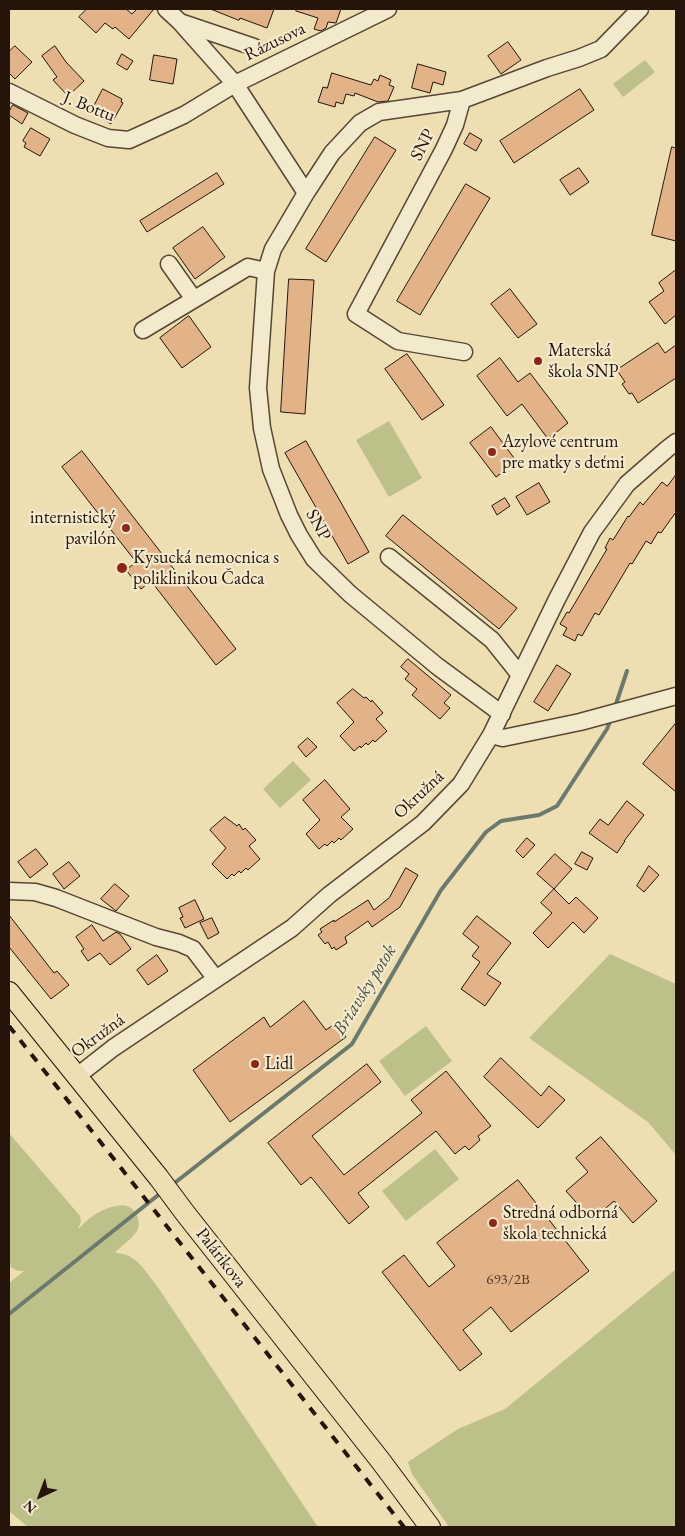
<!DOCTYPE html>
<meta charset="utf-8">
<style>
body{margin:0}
#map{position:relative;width:685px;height:1536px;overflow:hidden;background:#eddfb2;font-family:"EB Garamond",serif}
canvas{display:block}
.frame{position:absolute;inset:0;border:10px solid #251409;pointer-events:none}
.north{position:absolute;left:15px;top:1471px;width:50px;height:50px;-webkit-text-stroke:4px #f3eacd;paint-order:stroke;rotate:223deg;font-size:14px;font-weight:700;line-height:20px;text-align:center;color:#251409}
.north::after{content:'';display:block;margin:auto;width:18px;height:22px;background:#251409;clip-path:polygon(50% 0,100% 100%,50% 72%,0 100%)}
</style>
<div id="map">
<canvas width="685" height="1536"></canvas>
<div class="frame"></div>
<div class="north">N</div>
</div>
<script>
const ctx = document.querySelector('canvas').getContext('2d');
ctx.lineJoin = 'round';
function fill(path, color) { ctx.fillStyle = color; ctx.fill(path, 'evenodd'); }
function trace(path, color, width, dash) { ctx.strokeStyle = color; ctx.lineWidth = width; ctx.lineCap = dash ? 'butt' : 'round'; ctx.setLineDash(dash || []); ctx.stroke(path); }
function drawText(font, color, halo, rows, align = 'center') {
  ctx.font = font + ' "EB Garamond",serif'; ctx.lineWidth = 4.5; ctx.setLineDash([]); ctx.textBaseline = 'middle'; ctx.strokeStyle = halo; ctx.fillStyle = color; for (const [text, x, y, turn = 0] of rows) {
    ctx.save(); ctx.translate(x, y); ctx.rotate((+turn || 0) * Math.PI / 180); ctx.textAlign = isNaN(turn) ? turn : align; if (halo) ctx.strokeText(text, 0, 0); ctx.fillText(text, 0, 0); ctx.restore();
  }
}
const green = new Path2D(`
 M645,60L655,72L623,97L613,84Z
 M389,421L422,478L389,497L356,440Z
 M293,761L311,780L280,808L263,789Z
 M610,954L676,984V1155L648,1122L529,1038Z
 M426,1026L452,1061L405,1096L379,1061Z
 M9,1133L80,1216L81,1222L78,1229C83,1225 87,1219 93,1216C103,1208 127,1199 135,1212C139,1217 140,1225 137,1231C132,1239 121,1246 115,1253C136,1253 145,1271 157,1286L318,1527H28L9,1511V1283L24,1271C17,1271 14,1270 9,1265Z
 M435,1149L459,1179L406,1221L382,1191Z
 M676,1269V1527H449L412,1474L408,1462L458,1429L505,1409Z`);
const stream = new Path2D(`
 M615,707L627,671
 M172,1185L352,1044L441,890L486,832L501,821L539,815L557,806L607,729L611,719
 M9,1314L162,1192`);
const building = new Path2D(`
 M87,9H126L132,14L137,9H154L129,39L115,27L113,29L105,23L96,33L79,17Z
 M211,9H274L267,28L240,18L239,20Z
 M297,9H341L336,23L328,22L326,28L321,31L314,29L318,18L296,11Z
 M508,42L521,60L501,74L488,56Z
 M15,46L32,62L15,79L9,73V52Z
 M55,46L66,62L84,81L68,96L53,80L57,77L42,56Z
 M122,54L133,61L127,70L117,64Z
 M154,55L177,59L173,84L150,80Z
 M418,64L446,72L443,85L433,82L430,93L412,88Z
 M332,73L371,85L374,79L378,81L380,75L391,80L389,85L394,87L388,101L378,102L355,93L354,96L346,94L343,104L336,102L335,107L318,102L323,87L327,88Z
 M103,89L122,99L121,102L123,103L111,124L91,112Z
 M580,89L594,110L514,163L500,141Z
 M13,105L28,113L22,124L9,115V112Z
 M31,128L50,139L40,156L24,147L26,143L23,141Z
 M470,133L482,140L476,151L464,144Z
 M375,137L396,150L326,262L306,249Z
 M672,147L676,148V241L652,235Z
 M579,168L589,182L570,195L560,180Z
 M217,173L224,184L147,232L140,221Z
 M466,184L490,198L420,315L397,301Z
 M203,227L225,257L195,279L173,248Z
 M676,270V315L665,324L649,302L664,291L659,283Z
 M289,279L314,280L305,414L281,412Z
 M510,289L537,324L518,338L491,304Z
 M189,316L211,347L182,368L160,338Z
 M658,343L665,353L676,345V378L638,403L632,393L629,394L622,384L625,382L617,370Z
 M407,354L444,405L422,420L385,369Z
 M500,358L518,382L530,373L568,423L548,439L522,404L507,416L477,376Z
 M491,427L517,462L496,477L470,443Z
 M306,441L369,552L348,564L285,453Z
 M82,451L236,649L216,665L151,581L141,589L126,570L136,562L62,467Z
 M676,475V512L661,533L658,532L651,544L646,541L632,564L630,563L599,615L595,613L582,636L578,634L575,641L563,635L567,628L560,624L567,612L569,613L607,549L605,548L610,538L613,540L628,516L629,517L640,502L643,505L662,482L667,486Z
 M539,483L550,502L527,515L516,497Z
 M505,498L510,506L497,515L492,506Z
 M403,515L517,608L499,629L386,536Z
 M408,659L451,695L444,703L450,708L440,719L412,695L417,689L405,679L409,674L401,667Z
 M557,665L571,674L548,711L534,702Z
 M353,689L364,698L366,697L371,702L372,700L383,713L376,719L387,731L375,742L373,740L368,745L366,743L361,748L360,746L354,751L340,736L354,722L337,703Z
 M676,723V792L643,764Z
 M308,738L317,747L306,757L298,747Z
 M325,780L350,809L341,817L353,829L341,840L339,838L334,843L332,841L327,846L325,844L319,849L306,834L320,820L303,800Z
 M627,801L644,815L624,841H625L617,853L589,833L600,819L608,825Z
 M225,817L237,826L239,824L243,830L245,828L256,840L249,846L260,859L248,870L246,868L241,873L239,871L234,876L232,874L227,879L212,864L226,848L210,830Z
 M527,838L535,845L523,858L516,851Z
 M36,849L48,864L30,878L18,862Z
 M582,852L593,858L587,870L575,864Z
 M555,854L572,869L554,889L537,874Z
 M69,862L80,876L64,889L53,874Z
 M649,866L659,875L644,892L637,886Z
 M406,868L418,875L400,907L372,927L368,921L345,937L347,943L336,950L334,947L332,949L328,942L325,944L318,935L322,932L320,929L334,920V922L368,900L374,910L389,898Z
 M115,884L129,896L116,911L101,899Z
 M554,889L569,904L576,897L598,918L584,933L573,922L548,948L533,933L552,913L541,903Z
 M195,900L204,919L185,928L180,918L183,917L179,908Z
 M9,915L54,973L57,971L69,985L51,999L9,947Z
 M477,916L511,943L487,974L501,983L485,1006L461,989L480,962L472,956L479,947L463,934Z
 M212,918L219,933L208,939L200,923Z
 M92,925L103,941L116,932L120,934L131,949L110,965L100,953L88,961L81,951L84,949L76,937Z
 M157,955L168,971L148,985L137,970Z
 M304,1001L326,1030L336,1023L346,1037L230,1122L193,1070L264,1017L270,1027Z
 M501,1058L541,1096L549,1086L565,1100L538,1128L484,1077Z
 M367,1064L381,1082L312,1136L344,1175L422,1113L411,1100L446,1071L491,1126L478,1136L480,1140L469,1150L465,1146L455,1154L436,1131L358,1193L369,1207L349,1224L311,1177L301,1185L268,1143Z
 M601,1137L657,1201L633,1223L614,1201L592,1220L566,1191L588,1172L576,1158Z
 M518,1180L589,1271L511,1332L491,1307L463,1330L482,1354L460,1371L382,1272L404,1255L429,1287L455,1266L437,1243Z`);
const minor = new Path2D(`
 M166,9L180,22L235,84L306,193
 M180,22L254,47
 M9,92L75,125L108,138L129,140L184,115L235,84L388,9
 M462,100L455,125L444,149L356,314L398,341L464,352
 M169,264L193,298
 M143,330L248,267L266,271
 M389,557L492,640L520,675
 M502,714L437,666L350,594L314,559L299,535L289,515L271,469L262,428L258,388L266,271L273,249L306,193L332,153L360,123L379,112L462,100L547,68L579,58L601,49L640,9
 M491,735L503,738L580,722L676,696
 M9,891L35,892L56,898L156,937L179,943L193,949L216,979
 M76,1077L113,1048L292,928L329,895L423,823L461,784L491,735L557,599L592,532L627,484L667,449L676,442`);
const major = new Path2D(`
 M9,992L159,1178L185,1213L380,1460L430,1527`);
const rail = new Path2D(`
 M9,1026L404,1527`);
const markers = [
 [538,361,5,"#8f2418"],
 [492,452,5,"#8f2418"],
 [126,528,5,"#8f2418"],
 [122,568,6,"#8f2418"],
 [255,1064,5,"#8f2418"],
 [493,1223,5,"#8f2418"]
];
const numberNames = [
 ["693/2B",508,1280]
];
const streetNames = [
 ["Rázusova",275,42,-26],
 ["J. Bottu",89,107,22],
 ["SNP",423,145,-63],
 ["SNP",318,525,61],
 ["Okružná",419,795,-43],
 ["Okružná",98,1036,-36],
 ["Palárikova",221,1258,52]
];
const poiNames = [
 ["Materská",548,351],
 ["škola SNP",548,372],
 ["Azylové centrum",502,442],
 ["pre matky s deťmi",502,463],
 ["internistický",116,518,"right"],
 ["pavilón",116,539,"right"],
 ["Kysucká nemocnica s",133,558],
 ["poliklinikou Čadca",133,579],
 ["Lidl",265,1064],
 ["Stredná odborná",503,1213],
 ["škola technická",503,1234]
];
const waterNames = [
 ["Briavsky potok",365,990,-58]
];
fill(green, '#bdc089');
trace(stream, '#6b796e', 4);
fill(building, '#e2b288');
trace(building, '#251409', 1);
trace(minor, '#574733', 19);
trace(major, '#251409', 22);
trace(minor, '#f3eacd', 16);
trace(major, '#eddfb2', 20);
trace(rail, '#251409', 4, [9, 9]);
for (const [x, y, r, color] of markers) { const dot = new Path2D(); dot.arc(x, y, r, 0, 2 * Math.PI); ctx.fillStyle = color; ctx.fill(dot); trace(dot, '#f3eacd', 2); }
drawText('15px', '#543c29', null, numberNames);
drawText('18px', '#251409', '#f3eacd', streetNames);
drawText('18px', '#251409', '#f3eacd', poiNames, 'left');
drawText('italic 19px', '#4e4f44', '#f3eacd', waterNames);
</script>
